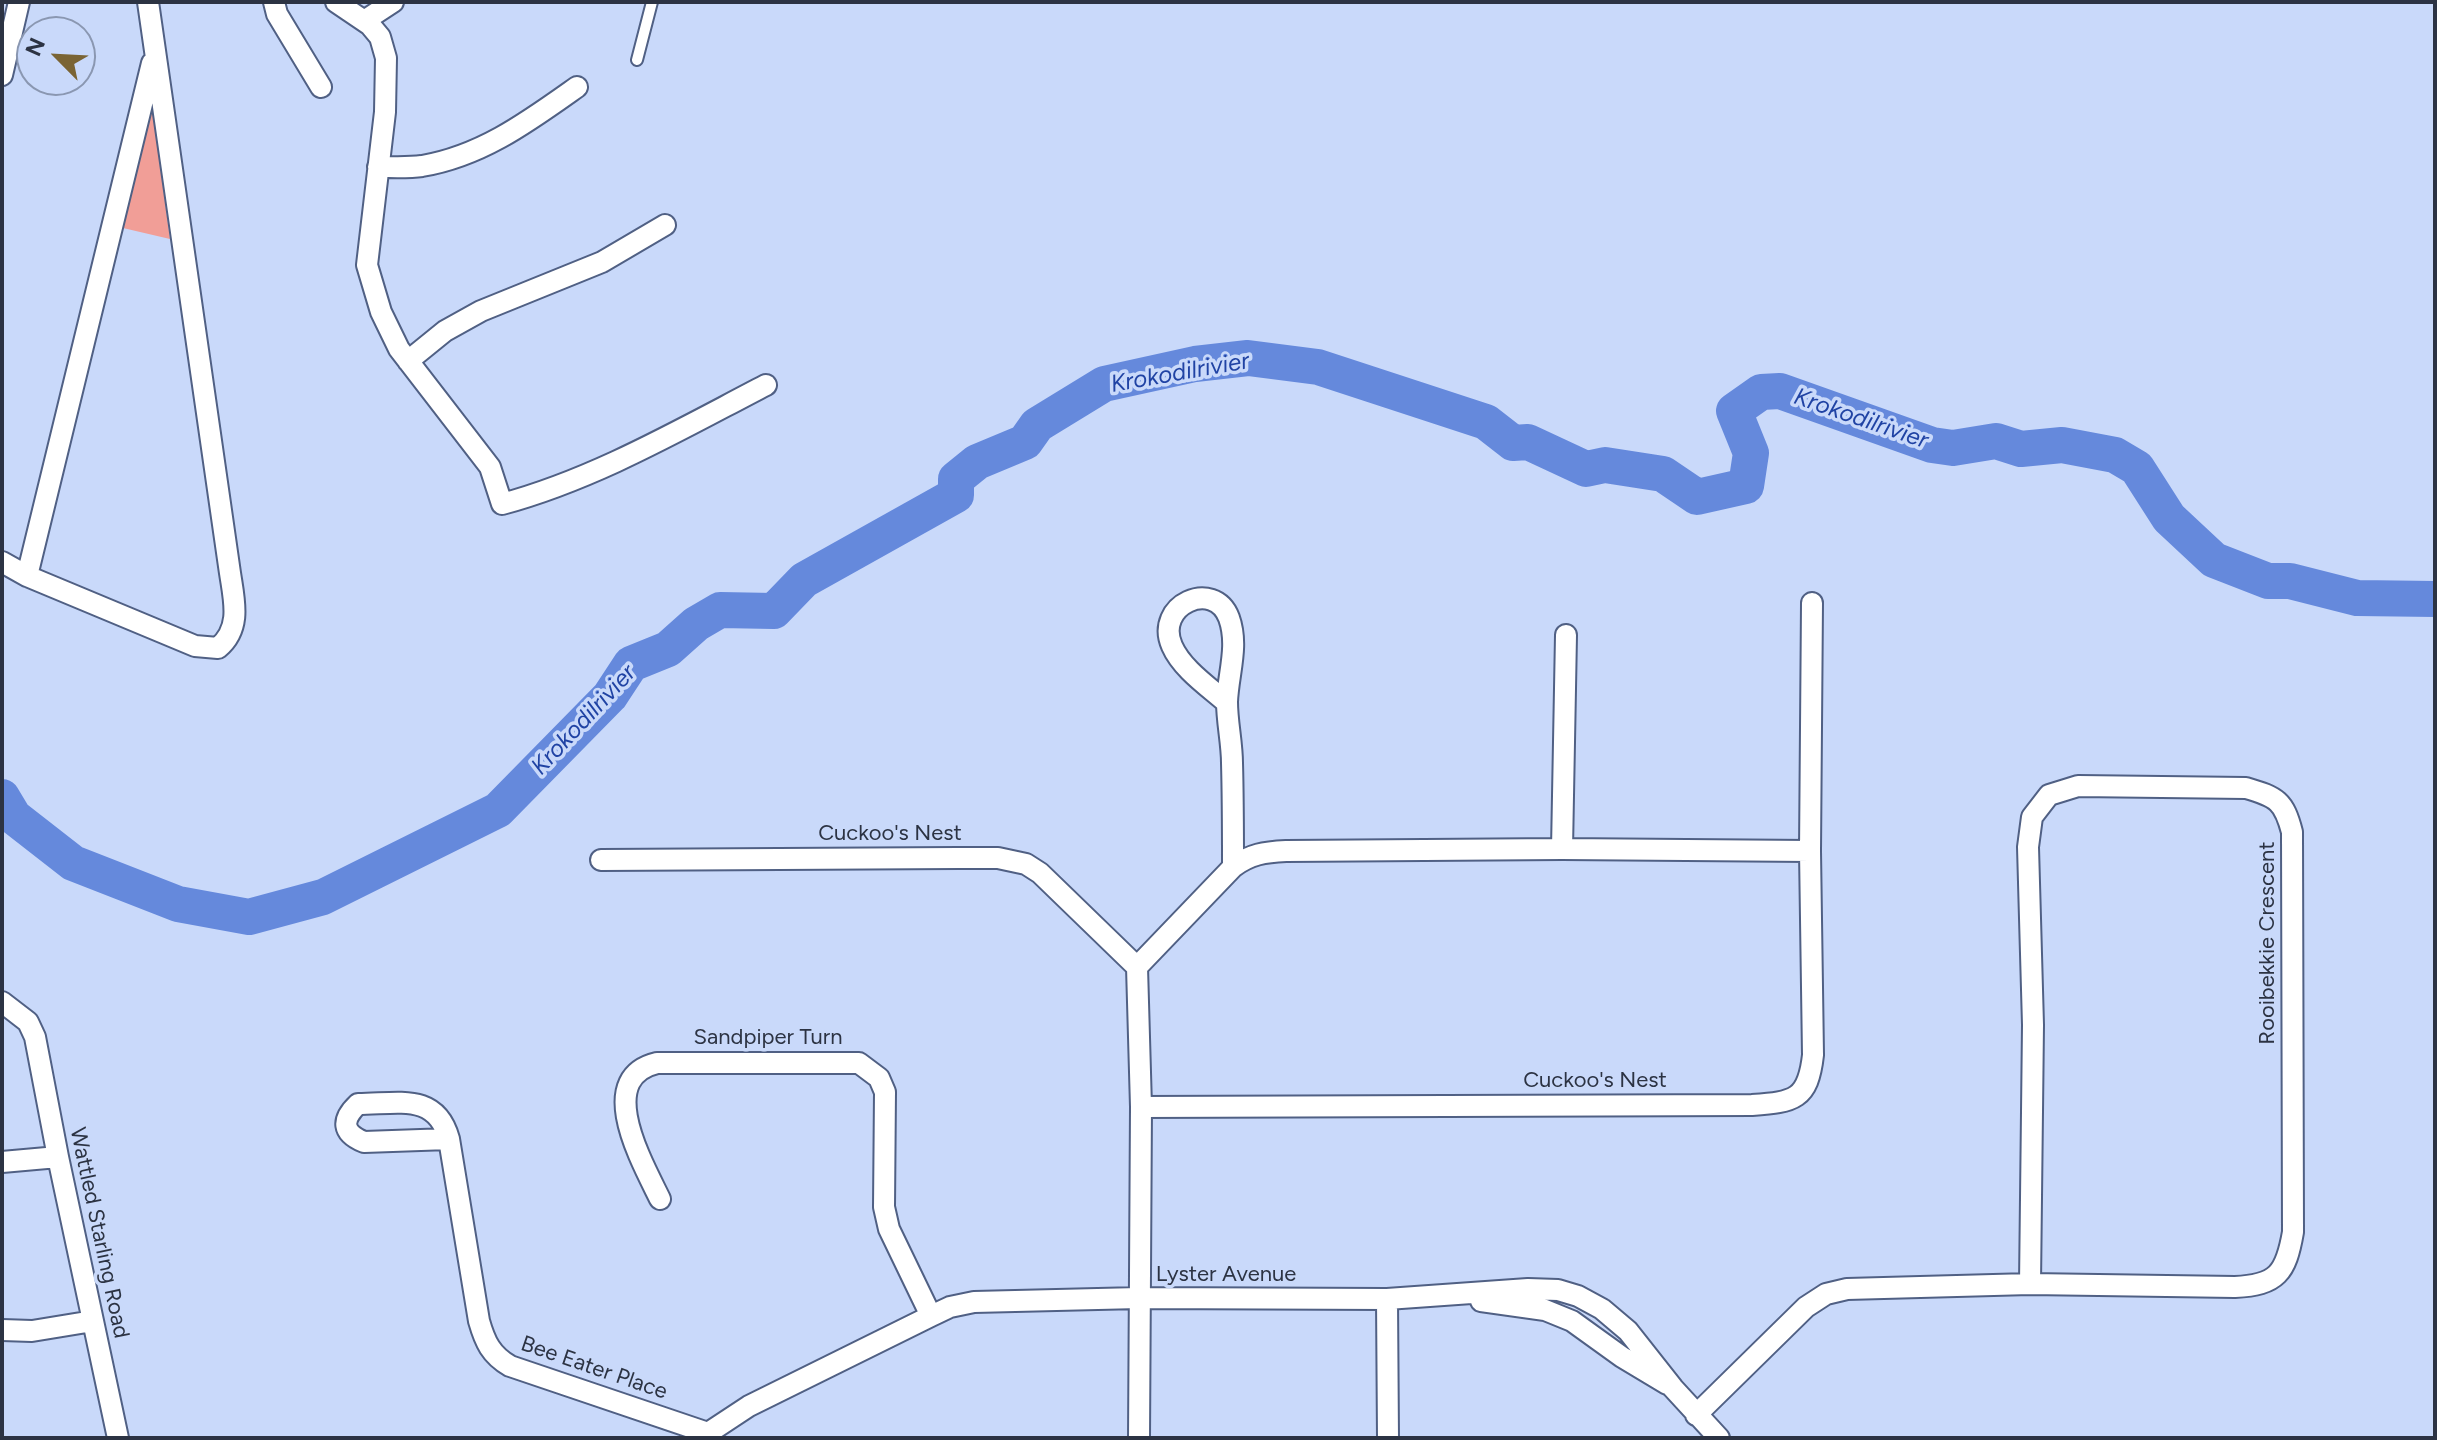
<!DOCTYPE html>
<style>
body{margin:0}
#map{position:relative;width:2437px;height:1440px;overflow:hidden;background:#c9d9fa;font-family:Figtree,sans-serif}
canvas{display:block}
.frame{position:absolute;inset:0;border:4px solid #2c3343;pointer-events:none}
.north{position:absolute;left:16px;top:16px;width:80px;height:80px;box-sizing:border-box;background:#c9d9fa;border:2px solid #8a97b1;border-radius:50%;rotate:294deg;font-size:22px;font-weight:700;line-height:32px;text-align:center;color:#2c3343}
.north::after{content:'';display:block;margin:auto;width:28px;height:36px;background:#7a6434;clip-path:polygon(50% 0,100% 100%,50% 72%,0 100%)}
</style>
<div id="map">
<canvas width="2437" height="1440"></canvas>
<div class="frame"></div>
<div class="north">N</div>
</div>
<script>
const ctx = document.querySelector('canvas').getContext('2d');
ctx.lineJoin = 'round';
function fill(path, color) { ctx.fillStyle = color; ctx.fill(path, 'evenodd'); }
function trace(path, color, width, dash) { ctx.strokeStyle = color; ctx.lineWidth = width; ctx.lineCap = dash ? 'butt' : 'round'; ctx.setLineDash(dash || []); ctx.stroke(path); }
function drawText(font, color, halo, rows, align = 'center') {
  ctx.font = font + ' Figtree,sans-serif'; ctx.lineWidth = 7; ctx.setLineDash([]); ctx.textBaseline = 'middle'; ctx.strokeStyle = halo; ctx.fillStyle = color; for (const [text, x, y, turn = 0] of rows) {
    ctx.save(); ctx.translate(x, y); ctx.rotate((+turn || 0) * Math.PI / 180); ctx.textAlign = isNaN(turn) ? turn : align; if (halo) ctx.strokeText(text, 0, 0); ctx.fillText(text, 0, 0); ctx.restore();
  }
}
const green = new Path2D(`
 M152,107L170,239L123,228Z`);
const river = new Path2D(`
 M2,797L14,817L73,863L178,904L249,917L323,897L498,810L610,696L631,664L668,649L696,624L720,610L774,611L804,580L956,495V479L977,462L1025,442L1037,425L1104,384L1195,364L1248,358L1318,367L1486,422L1513,443L1528,442L1586,469L1605,465L1663,474L1697,497L1746,486L1751,453L1734,411L1761,392L1780,391L1932,445L1953,448L1996,441L2021,449L2062,445L2115,455L2137,468L2169,518L2214,560L2268,581H2290L2357,598L2435,599`);
const service = new Path2D(`
 M637,60L652,2`);
const minor = new Path2D(`
 M274,2L277,14L321,87
 M336,2L370,25L380,37L386,58L385,112L367,265L381,312L399,349L490,467L502,504C595,479 681,429 766,385
 M364,21L393,2
 M2,75L19,2
 M378,167C392,167 408,168 422,166C482,156 529,121 577,87
 M408,361L445,331L481,311L602,262L665,225
 M2,562L27,576L195,646L218,648C242,628 234,600 230,573L148,2
 M27,576L152,63
 M1227,703C1209,687 1182,669 1172,646C1154,605 1214,578 1229,618C1239,646 1228,674 1227,702C1227,722 1232,743 1232,763C1233,798 1233,832 1233,867
 M1562,849L1566,635
 M601,860L958,858H998L1026,864L1040,873L1137,967
 M2,1002L28,1022L35,1037L58,1157L118,1438
 M1141,1107L1752,1105C1794,1102 1808,1100 1813,1055L1810,851L1812,603
 M449,1139L364,1142C342,1133 341,1120 358,1104C398,1104 436,1092 449,1139L479,1321C485,1342 491,1355 510,1366L708,1433
 M2,1162L58,1157
 M660,1199C642,1162 594,1078 657,1063H859L879,1078L885,1092L884,1207L889,1229L931,1316
 M1387,1299L1388,1438
 M1481,1301L1545,1310L1572,1321L1622,1357L1667,1384
 M2,1330L32,1331L93,1321
 M1696,1415L1806,1307L1826,1294L1847,1289L2030,1284L2235,1287C2277,1285 2286,1273 2293,1232L2292,832C2284,801 2277,797 2246,788L2078,786L2049,795L2032,817L2028,847L2033,1025L2030,1284
 M706,1438L708,1433L749,1406L931,1316L950,1307L974,1302L1139,1298L1387,1299L1528,1289L1558,1290L1578,1296L1602,1309L1628,1331L1673,1388L1719,1438
 M1139,1438L1141,1107L1137,967L1233,867C1250,854 1265,852 1286,851L1562,849L1810,851`);
const streetNames = [
 ["Cuckoo's Nest",890,834],
 ["Rooibekkie Crescent",2268,943,-90],
 ["Sandpiper Turn",768,1038],
 ["Cuckoo's Nest",1595,1081],
 ["Wattled Starling Road",99,1233,78],
 ["Lyster Avenue",1226,1275],
 ["Bee Eater Place",594,1368,19]
];
const waterNames = [
 ["Krokodilrivier",1180,373,-10],
 ["Krokodilrivier",1861,419,19],
 ["Krokodilrivier",584,720,-47]
];
fill(green, '#f19e97');
trace(river, '#6589dc', 36);
trace(service, '#506084', 14);
trace(minor, '#506084', 24);
trace(service, '#fff', 10);
trace(minor, '#fff', 20);
drawText('22px', '#2c3343', '#c9d9fa', streetNames);
drawText('italic 24px', '#2043a4', '#c9d9fa', waterNames);
</script>
